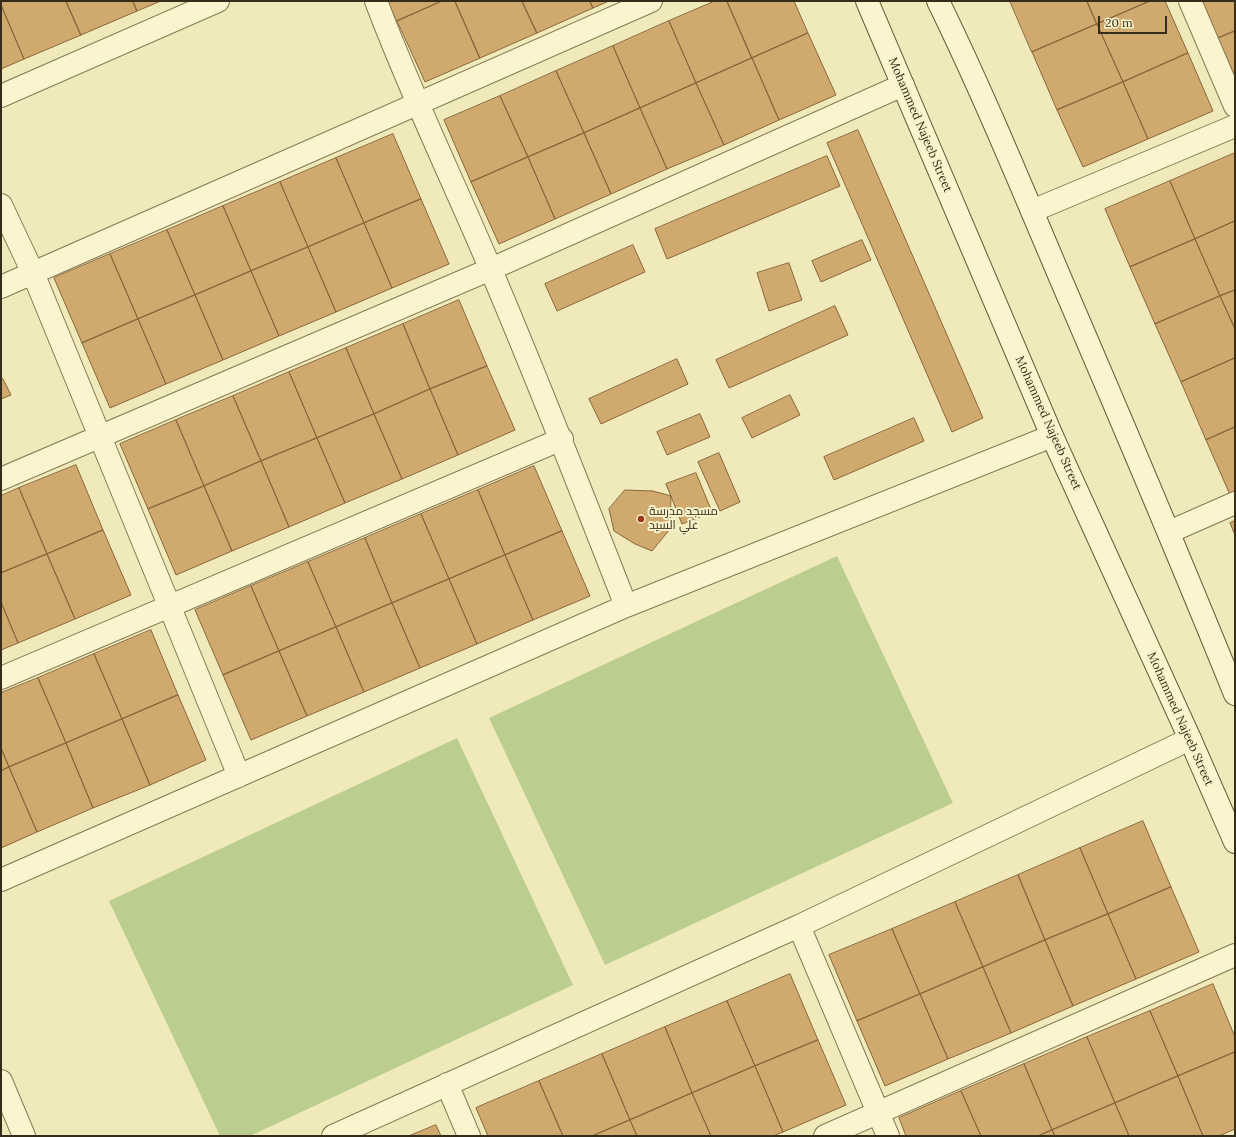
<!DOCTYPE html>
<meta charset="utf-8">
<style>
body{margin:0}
#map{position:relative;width:1236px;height:1137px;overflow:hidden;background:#f0eabb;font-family:Lora,serif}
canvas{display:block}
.frame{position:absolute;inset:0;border:2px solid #352c1a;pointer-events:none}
.scale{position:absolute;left:1098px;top:16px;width:69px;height:18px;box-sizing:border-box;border:2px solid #352c1a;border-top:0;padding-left:5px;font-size:12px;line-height:14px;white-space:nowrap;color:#352c1a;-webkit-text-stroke:3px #f7f2ca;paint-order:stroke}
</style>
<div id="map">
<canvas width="1236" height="1137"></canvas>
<div class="frame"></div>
<div class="scale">20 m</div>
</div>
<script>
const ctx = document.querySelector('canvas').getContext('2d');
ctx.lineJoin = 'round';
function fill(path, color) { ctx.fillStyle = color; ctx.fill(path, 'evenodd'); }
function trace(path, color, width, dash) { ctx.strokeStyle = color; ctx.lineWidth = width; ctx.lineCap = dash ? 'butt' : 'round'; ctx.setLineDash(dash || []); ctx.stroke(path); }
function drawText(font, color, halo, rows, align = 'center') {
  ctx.font = font + ' Lora,Cairo,serif'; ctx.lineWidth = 4; ctx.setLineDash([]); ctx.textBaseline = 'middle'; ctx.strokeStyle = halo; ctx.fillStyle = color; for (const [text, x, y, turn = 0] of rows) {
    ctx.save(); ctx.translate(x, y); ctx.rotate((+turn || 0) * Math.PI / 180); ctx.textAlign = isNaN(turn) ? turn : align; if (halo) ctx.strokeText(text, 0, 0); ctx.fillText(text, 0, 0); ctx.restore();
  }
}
const green = new Path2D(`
 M837,556L953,803L605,965L489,718Z
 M457,738L573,985L250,1136H220L109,901Z`);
const building = new Path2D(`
 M1,1H66L81,35L24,59L1,5Z
 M66,1H133L137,11L81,35Z
 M133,1H161L137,11Z
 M388,1H442L397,21Z
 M442,1H455L480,58L425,82L397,21Z
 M455,1H522L537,33L480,58Z
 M522,1H590L593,8L537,33Z
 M590,1H609L593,8Z
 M715,1H727L752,58L696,83L669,21Z
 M727,1H794L808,33L752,58Z
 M1010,1H1087L1097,24L1032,52Z
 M1087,1H1150L1097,24Z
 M1150,1H1165L1188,53L1123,82L1097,24Z
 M1203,1H1235V31L1218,38Z
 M1,5L24,59L1,69Z
 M669,21L696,83L640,108L613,46Z
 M1097,24L1123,82L1057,110L1032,52Z
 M1235,31V79L1218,38Z
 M808,33L836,95L779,120L752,58Z
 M613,46L640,108L584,133L556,71Z
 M1188,53L1213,111L1148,139L1123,82Z
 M752,58L779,120L724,145L696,83Z
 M556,71L584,133L528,157L500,96Z
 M1123,82L1148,139L1083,167L1057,110Z
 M696,83L724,145L667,169L640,108Z
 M500,96L528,157L471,182L444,120Z
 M640,108L667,169L611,194L584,133Z
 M858,130L983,418L952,432L827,143Z
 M584,133L611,194L555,219L528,157Z
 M393,134L421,199L364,223L336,158Z
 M1235,153V221L1195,239L1170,181Z
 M827,156L840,186L667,259L655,229Z
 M528,157L555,219L499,244L471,182Z
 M336,158L364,223L308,247L280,182Z
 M1170,181L1195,239L1130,267L1105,209Z
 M280,182L308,247L251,271L223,206Z
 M421,199L449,264L392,288L364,223Z
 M223,206L251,271L195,295L167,230Z
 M1235,221V290L1220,296L1195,239Z
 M364,223L392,288L336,312L308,247Z
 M167,230L195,295L138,319L110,254Z
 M1195,239L1220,296L1155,324L1130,267Z
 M862,240L871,260L821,282L812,261Z
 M633,245L645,272L557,311L545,284Z
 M308,247L336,312L279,336L251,271Z
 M110,254L138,319L82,343L54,278Z
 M789,263L802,300L769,311L757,273Z
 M251,271L279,336L223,360L195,295Z
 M1235,290V329L1220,296Z
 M195,295L223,360L166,384L138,319Z
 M1220,296L1235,329V358L1181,382L1155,324Z
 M459,300L487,366L430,389L403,324Z
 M835,306L848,335L729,388L716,360Z
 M138,319L166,384L110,408L82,343Z
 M403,324L430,389L374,414L346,348Z
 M346,348L374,414L317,438L289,372Z
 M1235,358V427L1206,440L1181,382Z
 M677,359L688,384L601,424L589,399Z
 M487,366L515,430L458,455L430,389Z
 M289,372L317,438L261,461L233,396Z
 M3,379L11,395L1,399V380Z
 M430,389L458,455L402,479L374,414Z
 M790,395L800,415L752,438L742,418Z
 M233,396L261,461L204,486L176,420Z
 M374,414L402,479L345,503L317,438Z
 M700,414L710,437L667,455L657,432Z
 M914,418L924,441L834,480L824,457Z
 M176,420L204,486L148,509L120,444Z
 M1235,427V495L1231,497L1206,440Z
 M317,438L345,503L289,527L261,461Z
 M719,453L740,502L720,511L698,462Z
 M261,461L289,527L232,551L204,486Z
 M76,465L103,530L47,554L19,488Z
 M534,466L562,531L505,555L478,490Z
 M696,473L712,512L682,524L666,484Z
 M204,486L232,551L176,575L148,509Z
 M19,488L47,554L1,573V496Z
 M478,490L505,555L449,579L421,514Z
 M625,490L653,491L671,496L670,529L652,551L635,544L614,531L609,509Z
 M421,514L449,579L392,603L365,538Z
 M1235,521V535L1230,523Z
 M103,530L131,595L75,619L47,554Z
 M562,531L590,596L533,620L505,555Z
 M365,538L392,603L336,627L308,562Z
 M47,554L75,619L18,643L1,602V573Z
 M505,555L533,620L477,644L449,579Z
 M308,562L336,627L279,651L251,586Z
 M449,579L477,644L420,668L392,603Z
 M251,586L279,651L223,675L195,610Z
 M1,602L18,643L1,650Z
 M392,603L420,668L364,692L336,627Z
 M336,627L364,692L307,716L279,651Z
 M151,630L178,695L122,719L94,654Z
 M279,651L307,716L251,740L223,675Z
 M94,654L122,719L66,743L38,678Z
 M38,678L66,743L9,767L1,748V693Z
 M178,695L206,760L150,785L122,719Z
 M122,719L150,785L93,808L66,743Z
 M66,743L93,808L37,832L9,767Z
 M1,748L9,767L1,771Z
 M9,767L37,832L1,848V771Z
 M1143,821L1171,887L1108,914L1080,848Z
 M1080,848L1108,914L1045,940L1018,875Z
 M1018,875L1045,940L983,967L955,902Z
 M1171,887L1199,952L1136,979L1108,914Z
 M955,902L983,967L920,994L892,929Z
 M1108,914L1136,979L1073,1006L1045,940Z
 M892,929L920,994L857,1021L829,955Z
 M1045,940L1073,1006L1011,1033L983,967Z
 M983,967L1011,1033L948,1059L920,994Z
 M790,974L818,1040L755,1066L727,1001Z
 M1213,984L1235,1037V1052L1178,1076L1150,1011Z
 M920,994L948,1059L885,1086L857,1021Z
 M727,1001L755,1066L692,1093L665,1027Z
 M1150,1011L1178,1076L1115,1103L1087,1037Z
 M665,1027L692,1093L630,1120L602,1054Z
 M1087,1037L1115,1103L1052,1130L1024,1064Z
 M818,1040L846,1105L783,1132L755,1066Z
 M1235,1052V1129L1219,1136H1203L1178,1076Z
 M602,1054L630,1120L592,1136H563L539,1081Z
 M1024,1064L1052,1130L1038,1136H981L961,1091Z
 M755,1066L783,1132L773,1136H711L692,1093Z
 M1178,1076L1203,1136H1129L1115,1103Z
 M539,1081L563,1136H488L476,1108Z
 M961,1091L981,1136H906L899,1118Z
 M692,1093L711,1136H637L630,1120Z
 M1115,1103L1129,1136H1055L1052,1130Z
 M630,1120L637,1136H592Z
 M436,1125L441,1136H409Z
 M1052,1130L1055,1136H1038Z`);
const street = new Path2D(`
 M376,1C410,92 453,180 491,270C538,381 582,493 626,606
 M1190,1L1235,106
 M1,96L218,1
 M1,205L33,273L239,776
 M1032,211L1235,126
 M1,287L651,1
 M1,479L491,269L903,85
 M1169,532L1235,503
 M1,678L562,439
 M1,880L626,606L1052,436
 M799,926L888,1136
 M1,1081L24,1136
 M447,1084L469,1136
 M333,1136L799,926L1190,739
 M825,1136L1235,955`);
const secondary = new Path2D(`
 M867,1L1052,436L1190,739L1235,842
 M938,1C983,93 1022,188 1062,282C1121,419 1179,556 1235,694`);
const markers = [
 [641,519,4,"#993621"]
];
const streetNames = [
 ["Mohammed Najeeb Street",920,125,67],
 ["Mohammed Najeeb Street",1048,423,66],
 ["Mohammed Najeeb Street",1180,719,66]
];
const poiNames = [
 ["مسجد مدرسة",649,512],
 ["علي السيد",649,526]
];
fill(green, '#bbce8f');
fill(building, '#d0a96e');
trace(building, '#886639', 1);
trace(street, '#877954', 24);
trace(secondary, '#695938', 24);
trace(street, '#faf5ce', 22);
trace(secondary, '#faf5ce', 22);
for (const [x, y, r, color] of markers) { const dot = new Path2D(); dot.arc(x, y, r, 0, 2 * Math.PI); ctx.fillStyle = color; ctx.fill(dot); trace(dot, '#f7f2ca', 1.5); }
drawText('12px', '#352c1a', '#f7f2ca', streetNames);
drawText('12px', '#352c1a', '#f7f2ca', poiNames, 'left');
</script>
